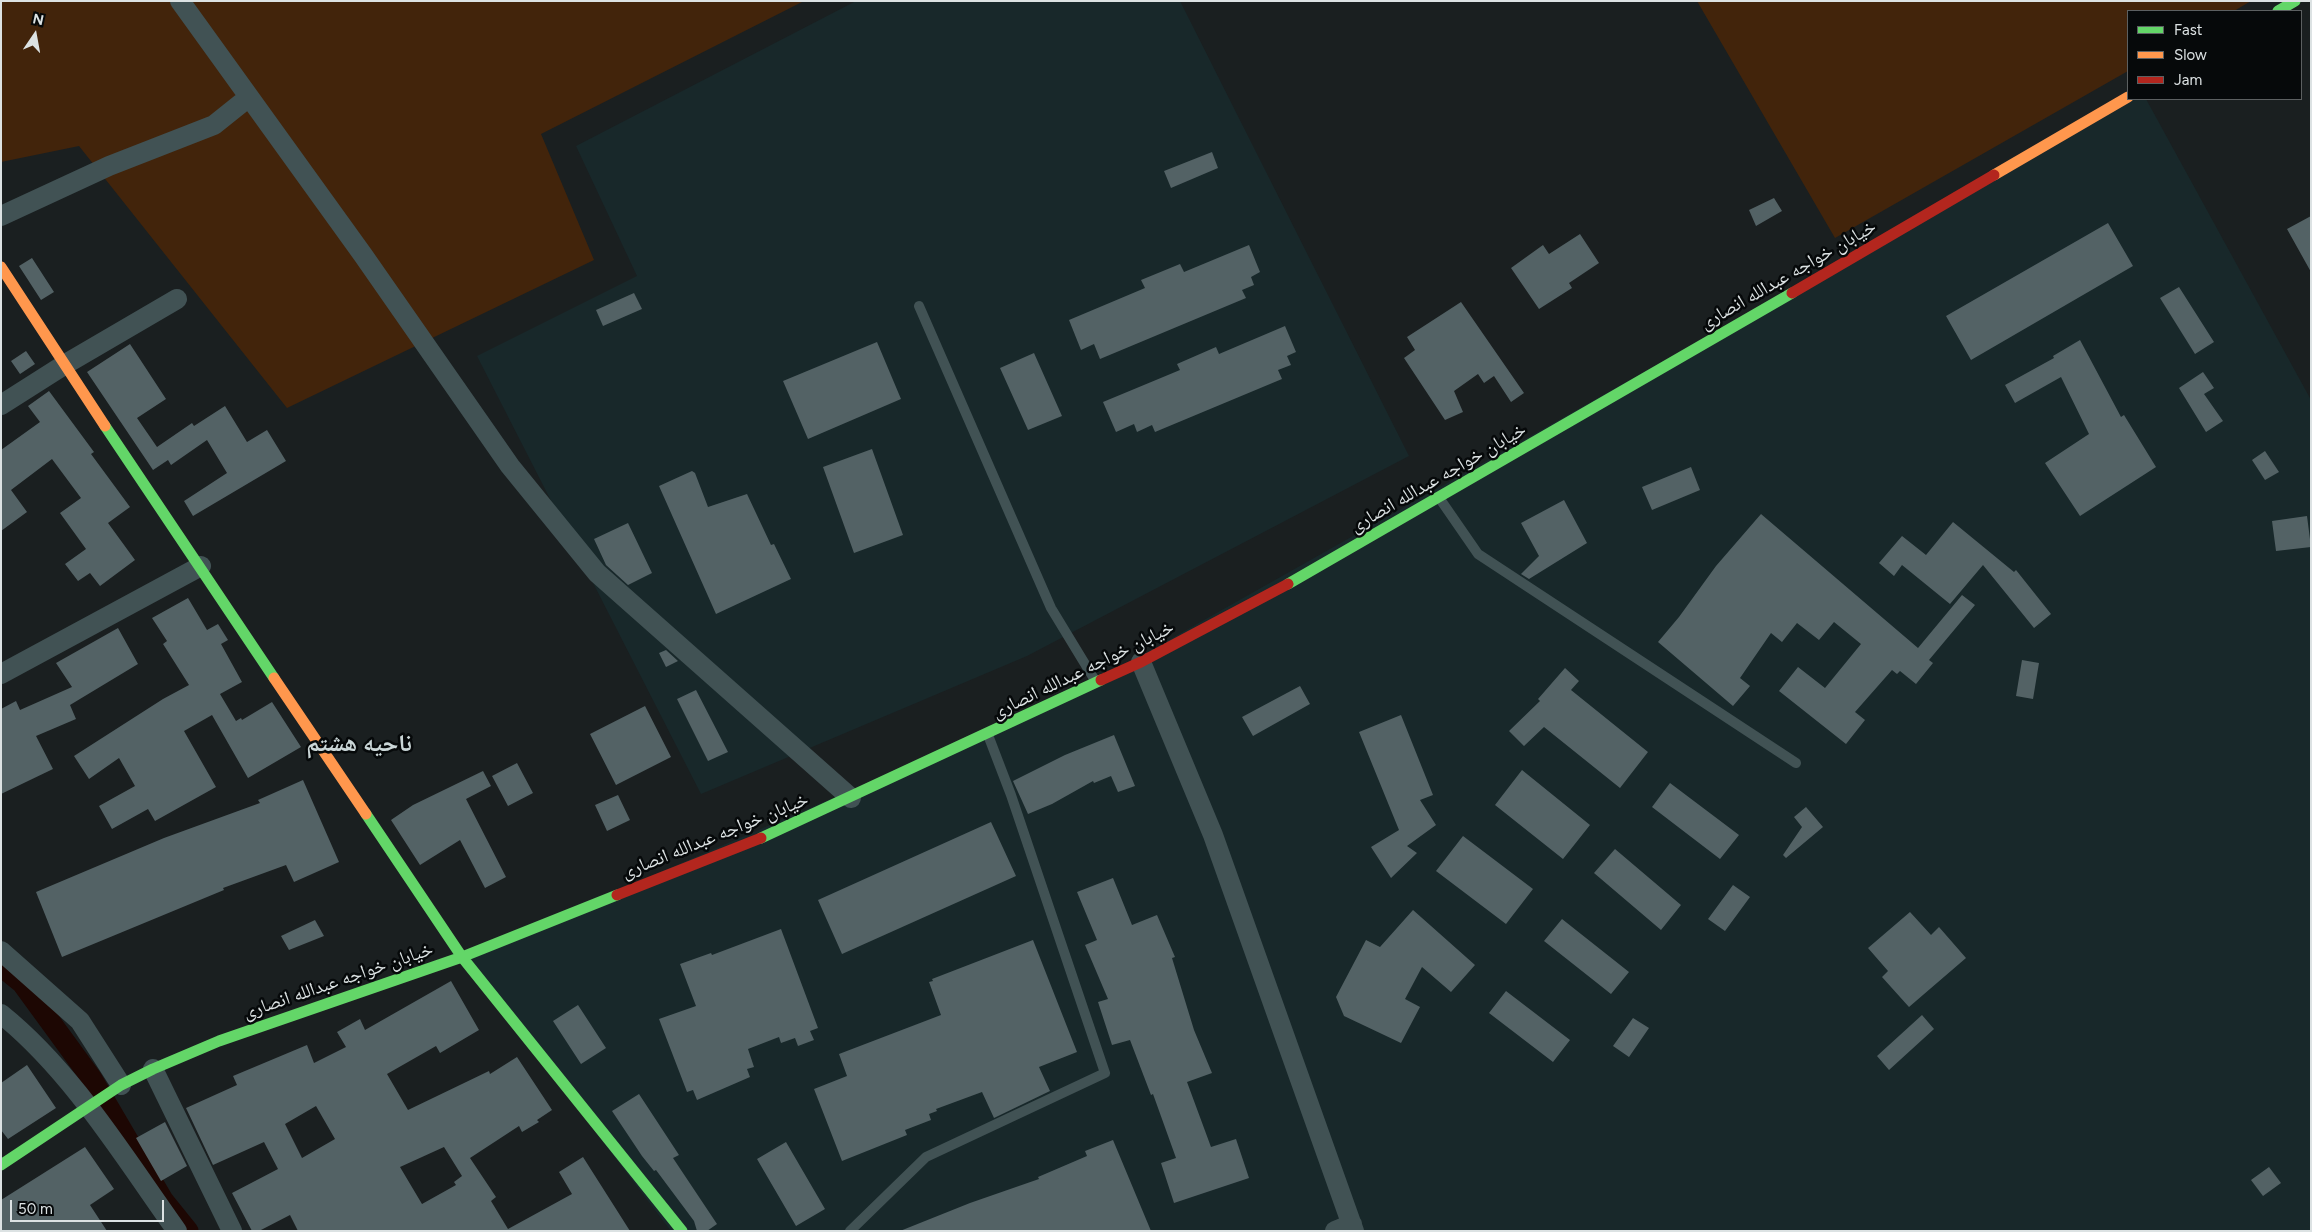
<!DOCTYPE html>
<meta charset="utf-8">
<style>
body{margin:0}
#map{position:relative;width:2312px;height:1232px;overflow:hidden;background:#1a1f20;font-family:Figtree,sans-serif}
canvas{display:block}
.frame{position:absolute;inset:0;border:2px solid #dce2e3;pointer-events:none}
.legend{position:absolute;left:2127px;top:10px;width:175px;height:90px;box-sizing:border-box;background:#06090a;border:1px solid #5c6061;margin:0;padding:6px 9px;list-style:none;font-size:15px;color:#dce2e3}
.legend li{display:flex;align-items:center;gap:10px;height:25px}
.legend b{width:25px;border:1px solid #5c6061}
.north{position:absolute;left:10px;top:10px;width:50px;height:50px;-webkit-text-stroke:4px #06090a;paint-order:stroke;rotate:12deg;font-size:14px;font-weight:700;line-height:20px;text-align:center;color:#dce2e3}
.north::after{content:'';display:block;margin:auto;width:18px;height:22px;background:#dce2e3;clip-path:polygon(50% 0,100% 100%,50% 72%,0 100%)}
.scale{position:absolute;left:10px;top:1200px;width:154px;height:22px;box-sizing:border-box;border:2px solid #dce2e3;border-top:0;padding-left:6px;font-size:15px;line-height:18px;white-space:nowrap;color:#dce2e3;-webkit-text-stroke:4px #06090a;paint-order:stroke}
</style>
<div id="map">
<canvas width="2312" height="1232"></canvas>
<div class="frame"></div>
<ul class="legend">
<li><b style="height:6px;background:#63d668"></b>Fast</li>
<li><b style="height:6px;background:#ff974d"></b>Slow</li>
<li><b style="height:6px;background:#b3261e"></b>Jam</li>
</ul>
<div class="north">N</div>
<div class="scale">50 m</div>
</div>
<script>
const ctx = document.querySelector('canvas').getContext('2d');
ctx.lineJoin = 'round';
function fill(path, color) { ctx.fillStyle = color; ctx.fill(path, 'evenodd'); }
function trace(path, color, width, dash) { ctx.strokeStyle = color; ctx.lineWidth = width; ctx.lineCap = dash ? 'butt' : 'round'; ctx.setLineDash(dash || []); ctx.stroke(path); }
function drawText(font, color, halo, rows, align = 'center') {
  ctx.font = font + ' Figtree,"Noto Naskh Arabic",sans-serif'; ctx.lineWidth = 5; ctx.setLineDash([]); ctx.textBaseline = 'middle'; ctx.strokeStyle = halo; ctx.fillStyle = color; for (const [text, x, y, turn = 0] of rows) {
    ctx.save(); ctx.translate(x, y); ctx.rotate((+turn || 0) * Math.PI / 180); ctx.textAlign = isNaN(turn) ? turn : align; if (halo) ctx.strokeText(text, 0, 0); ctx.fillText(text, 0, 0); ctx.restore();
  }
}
const built = new Path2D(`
 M856,1H1180L1409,456L1027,656L701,794L477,356L637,276L576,146Z
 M2128,99H2146L2311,400V1231H671L462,957L1064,699Z`);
const green = new Path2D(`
 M1,1H804L541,134L594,260L287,408L79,146L1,162Z
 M1697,1H2251L2234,11H2128V71L1835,238Z`);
const canal = new Path2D(`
 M1,966L22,983L92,1079L163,1200L188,1231`);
const building = new Path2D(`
 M1212,152L1218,168L1171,188L1164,171Z
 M1774,198L1782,211L1756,226L1749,210Z
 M2311,216V272L2287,229Z
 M2108,223L2133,266L1971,360L1946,316Z
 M1580,234L1599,263L1569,283L1572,288L1539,309L1511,268L1543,245L1549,254Z
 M1249,245L1260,272L1251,277L1254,285L1242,290L1246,298L1100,359L1094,344L1081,350L1069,320L1145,288L1141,280L1180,264L1184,272Z
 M32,258L54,292L41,300L19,266Z
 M2179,287L2214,342L2195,354L2160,298Z
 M634,293L642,309L603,326L596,310Z
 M1461,302L1524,393L1511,402L1494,376L1484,383L1478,374L1454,391L1463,412L1445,420L1404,358L1415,350L1407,337Z
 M1285,326L1296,352L1287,356L1291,365L1278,370L1282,379L1155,432L1152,425L1137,432L1134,424L1116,432L1103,402L1180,370L1177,364L1216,347L1219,354Z
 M2080,340L2121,417L2124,415L2156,467L2080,516L2045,463L2089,434L2061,377L2015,403L2005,385L2054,358L2053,356Z
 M877,342L901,399L808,439L783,381Z
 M130,344L166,399L137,418L157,447L192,423L194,426L225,406L247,442L267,430L286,461L193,516L184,501L227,473L207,440L171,465L168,460L153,470L87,372Z
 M26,351L35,364L20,374L11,361Z
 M1034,353L1062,416L1028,430L1000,368Z
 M2203,372L2214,388L2204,394L2223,421L2206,432L2179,388Z
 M49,391L94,452L91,454L130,507L108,523L135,560L100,586L90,573L78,581L65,564L86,549L60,513L81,498L52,459L11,490L27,512L1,531V450L40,422L28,406Z
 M872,449L903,535L854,553L823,467Z
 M2265,451L2279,472L2265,480L2252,460Z
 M1691,467L1700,490L1652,510L1642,487Z
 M692,471L695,473L708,507L747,494L771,545L774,544L791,579L716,614L659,486Z
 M1564,500L1587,543L1529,579L1521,574L1539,556L1521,523Z
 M1761,514L1918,648L1962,595L1975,605L1929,660L1933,663L1916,684L1900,671L1897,674L1892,670L1855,712L1865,720L1846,744L1779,691L1798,667L1825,688L1861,644L1834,622L1819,640L1797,623L1782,642L1771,633L1740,678L1750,686L1733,706L1658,642L1679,617L1716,566Z
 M2307,516L2311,547L2276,551L2272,521Z
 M1953,522L2014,572L2016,570L2051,614L2034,628L1983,565L1950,604L1902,565L1894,576L1879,563L1902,536L1926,555Z
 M628,523L652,573L628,585L606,565L594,539Z
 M188,598L207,630L218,624L228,640L221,644L242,682L220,694L236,721L241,718L242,720L272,702L301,747L248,778L212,715L184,731L216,787L155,821L148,809L112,829L99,806L135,786L119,758L89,779L74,756L163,699L189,685L163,644L167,641L152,618Z
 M118,628L138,664L70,705L76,719L36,736L53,769L1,794V709L16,701L20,710L72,687L56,663Z
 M666,650L678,661L666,667L659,653Z
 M2022,660L2039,663L2033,699L2016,696Z
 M1565,668L1579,681L1571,690L1648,752L1620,788L1544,727L1524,746L1509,731L1540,701L1538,699Z
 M1300,686L1310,704L1253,736L1242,717Z
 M696,690L728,752L708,761L677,699Z
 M645,706L671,757L616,785L590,734Z
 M1401,715L1433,795L1420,800L1436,825L1407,846L1417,853L1391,878L1371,847L1399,830L1359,732Z
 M1114,735L1135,786L1118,792L1111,776L1094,783L1093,781L1052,804L1028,814L1013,781L1065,755Z
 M517,763L533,793L508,806L492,776Z
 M1522,770L1590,825L1563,859L1495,805Z
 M483,771L491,786L466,799L506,877L485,888L460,840L420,865L391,820L413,805Z
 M303,780L339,862L294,882L286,865L223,888L224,890L62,957L36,892L164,838L260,803L258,800Z
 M1670,783L1739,835L1720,859L1652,807Z
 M618,795L630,820L607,831L595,805Z
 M1806,807L1823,827L1786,858L1783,855L1802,827L1794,817Z
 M991,822L1016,876L842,954L818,900Z
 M1463,836L1533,889L1506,924L1436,871Z
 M1615,849L1681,905L1661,930L1594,873Z
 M1113,878L1132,925L1157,915L1175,957L1172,958L1194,1030L1212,1073L1187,1082L1211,1147L1236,1139L1249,1178L1174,1203L1161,1163L1176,1158L1153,1094L1151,1095L1130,1040L1112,1045L1098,1002L1108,999L1085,945L1097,940L1077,892Z
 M1733,885L1750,897L1725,931L1708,919Z
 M1413,910L1475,965L1451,992L1422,967L1405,999L1420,1007L1401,1043L1344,1016L1336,997L1366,940L1380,947Z
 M1910,912L1931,935L1939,927L1966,958L1909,1007L1882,977L1888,971L1868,948Z
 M1562,919L1629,972L1611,994L1544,941Z
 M315,920L324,936L289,950L281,936Z
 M781,929L818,1028L810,1031L814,1040L798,1046L795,1038L781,1043L779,1037L748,1049L754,1067L747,1069L750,1077L697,1100L693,1090L687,1092L659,1019L696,1006L680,964L711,953L712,955Z
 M1033,940L1077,1052L1039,1067L1050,1091L994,1118L982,1092L936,1109L937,1111L929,1114L931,1120L905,1130L907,1135L842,1161L814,1089L847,1076L839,1054L941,1015L929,982L933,981L932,979Z
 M451,981L479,1030L440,1053L436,1046L387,1074L408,1110L489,1071L490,1074L517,1057L552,1110L537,1120L539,1122L522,1132L519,1126L470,1158L496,1197L491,1201L508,1229L572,1194L559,1172L583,1157L630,1231H298L290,1215L259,1231H252L232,1193L278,1169L264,1142L213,1165L186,1108L237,1085L233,1076L307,1045L314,1063L346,1047L337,1032L360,1019L365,1030ZM316,1106L335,1139L302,1158L285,1124ZM444,1147L462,1176L454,1182L456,1185L422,1204L400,1167Z
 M1506,991L1570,1040L1553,1062L1489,1013Z
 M578,1005L606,1048L581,1064L553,1021Z
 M1922,1015L1934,1029L1889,1070L1877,1056Z
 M1633,1018L1649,1028L1629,1057L1613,1046Z
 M27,1065L56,1108L8,1139L1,1130V1083Z
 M639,1094L679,1155L673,1158L717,1224L707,1231H697L694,1221L656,1170L654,1171L642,1156L612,1111Z
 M165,1122L187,1166L161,1181L136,1138Z
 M1113,1140L1151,1231H900L970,1203L1039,1179L1038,1177L1087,1156L1085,1151Z
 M786,1142L825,1209L796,1226L757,1159Z
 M85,1147L114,1189L90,1205L107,1231H1V1200Z
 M2269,1167L2281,1183L2263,1196L2251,1180Z`);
const lane = new Path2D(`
 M919,306L1051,608L1096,682
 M1440,499L1478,554L1796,763
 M850,1231L926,1157L1105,1073L1011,795L988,735`);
const street = new Path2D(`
 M180,1L363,255L510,466L597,573L851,798
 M1,216L109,166L214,125L249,97
 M1,405L64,365L177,299
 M1141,662L1213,835L1354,1231
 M1,674L201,566
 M1,951L80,1021L121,1085
 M1,1014C72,1071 124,1157 177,1231
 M153,1069L232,1231
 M1335,1231L1352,1224`);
const fast = new Path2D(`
 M2278,11L2295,1
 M105,426L274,678
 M1288,584L1792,293
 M366,814L462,957L682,1231
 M761,838L1101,680
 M1,1165L121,1085L153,1069L219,1041L462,957L617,895`);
const slow = new Path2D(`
 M1994,175L2128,97
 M1,267L105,426
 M274,678L366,814`);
const jam = new Path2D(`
 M1792,293L1994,175
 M1101,680L1141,662L1288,584
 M617,895L761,838`);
const streetNames = [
 ["خیابان خواجه عبدالله انصاری",1788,275,-30],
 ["خیابان خواجه عبدالله انصاری",1438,478,-30],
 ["خیابان خواجه عبدالله انصاری",1083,670,-26],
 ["خیابان خواجه عبدالله انصاری",715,836,-22],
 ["خیابان خواجه عبدالله انصاری",338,981,-19]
];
const districtNames = [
 ["ناحیه هشتم",359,744]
];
fill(built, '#18282a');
fill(green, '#42240b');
trace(canal, '#1d0703', 21);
fill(building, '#536265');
trace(lane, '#415254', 10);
trace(street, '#415254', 20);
trace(fast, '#63d668', 11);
trace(slow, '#ff974d', 11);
trace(jam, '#b3261e', 11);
drawText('19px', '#dce2e3', '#06090a', streetNames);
drawText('bold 24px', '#cad6d7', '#06090a', districtNames);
</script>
